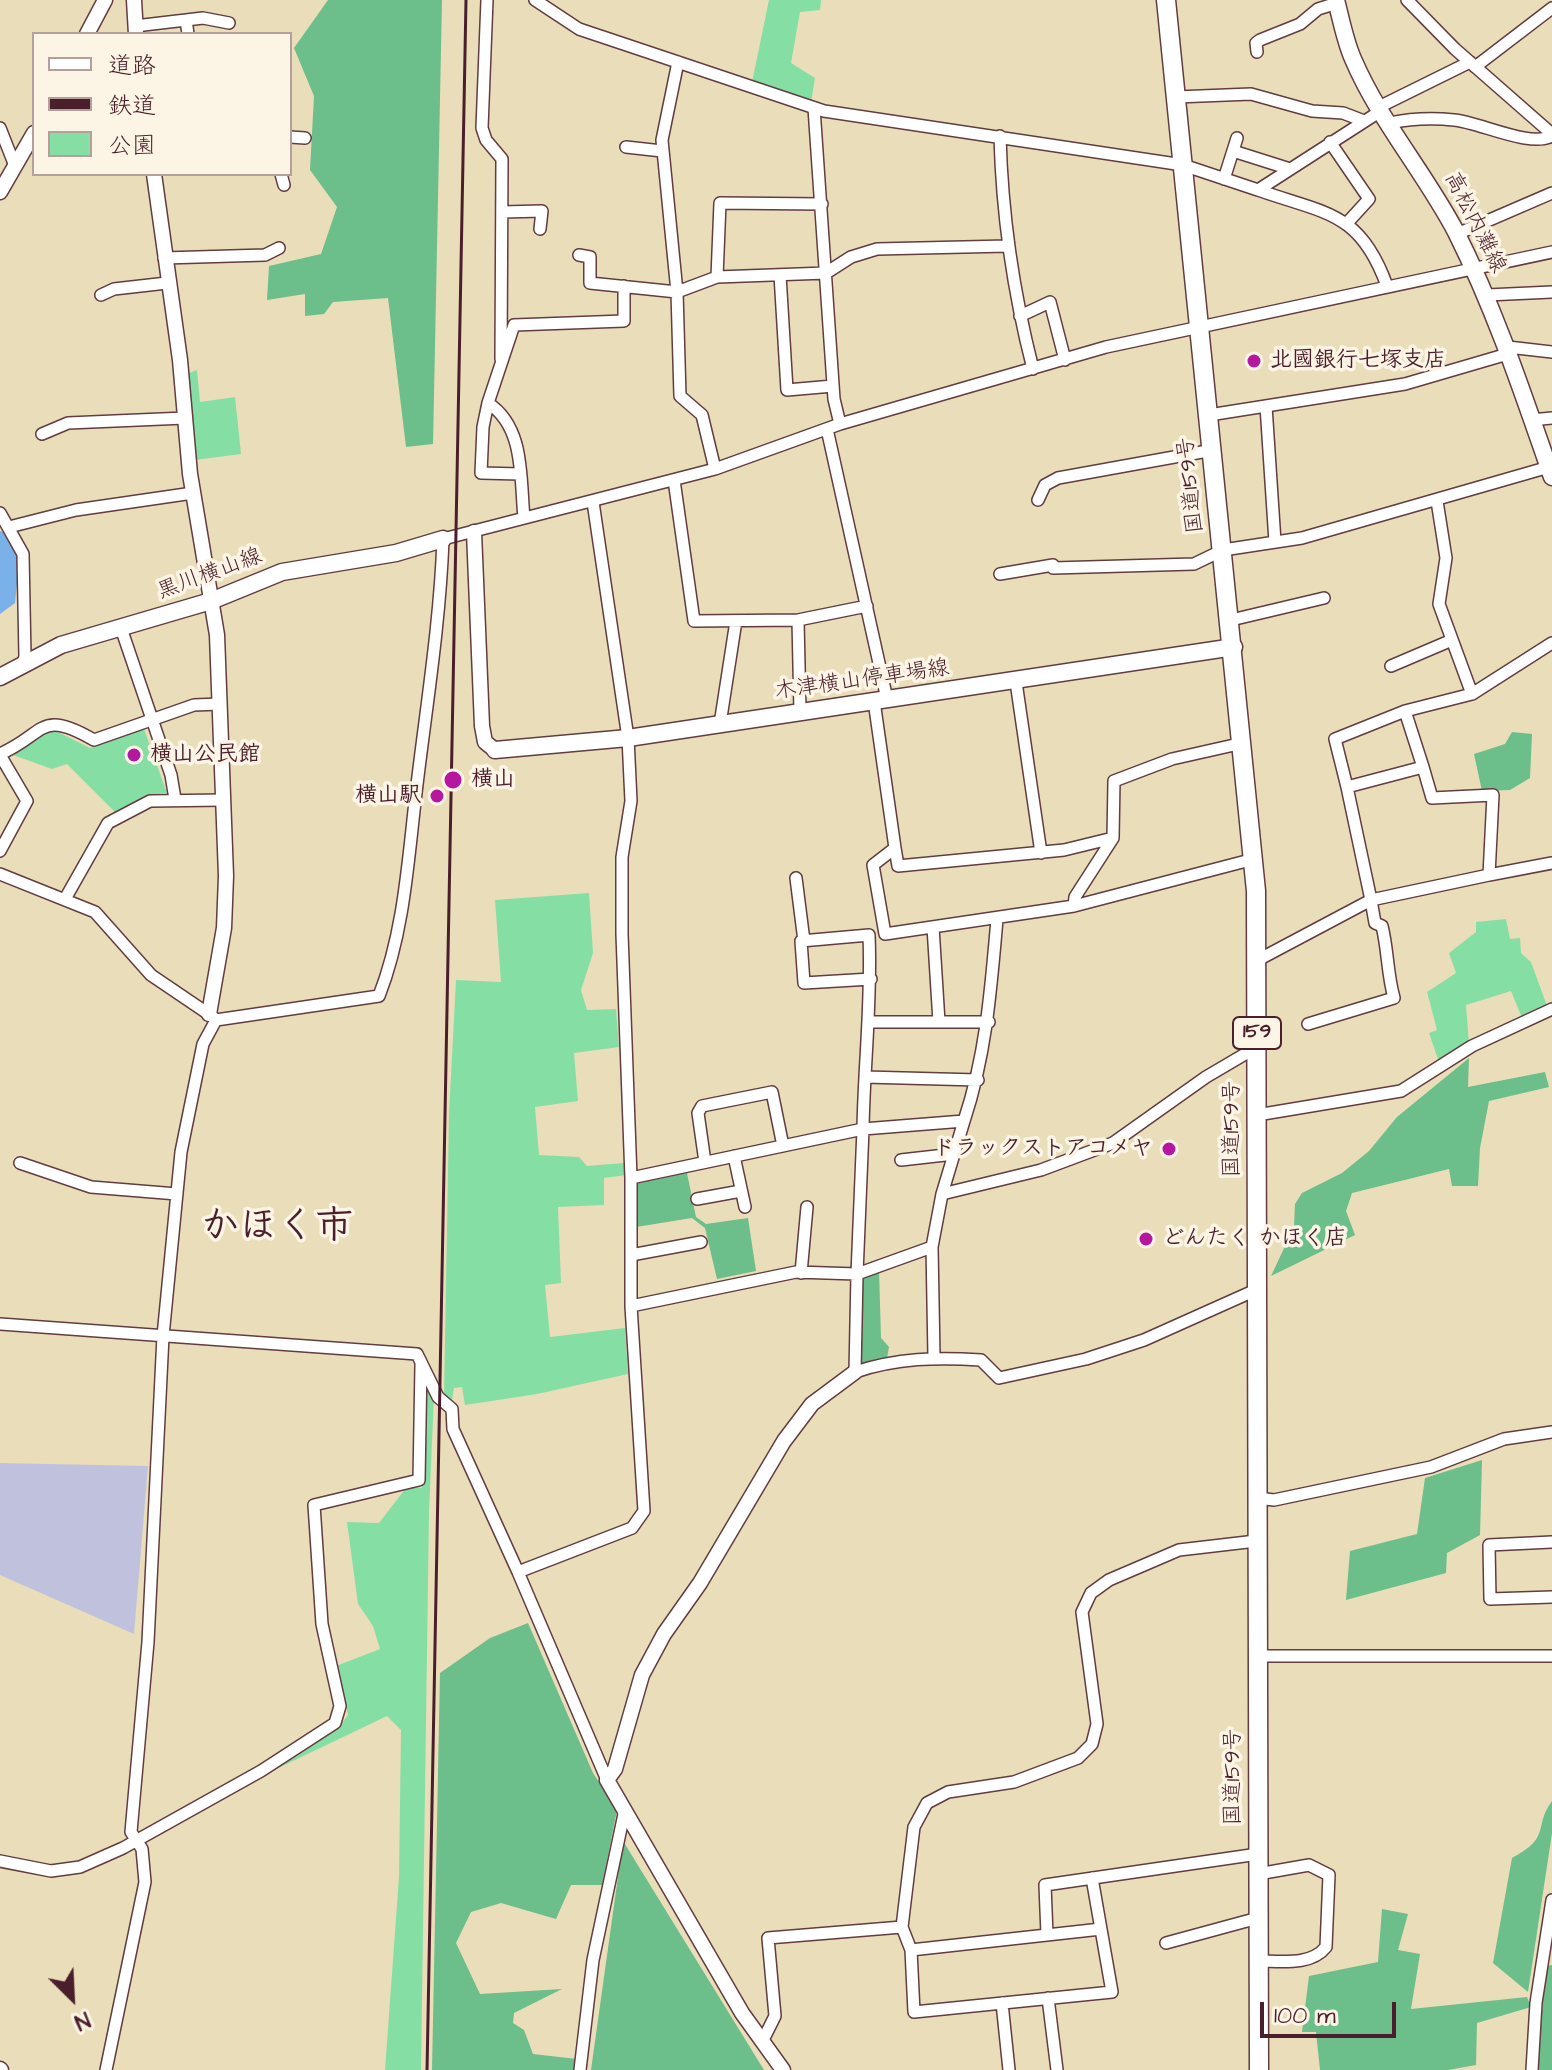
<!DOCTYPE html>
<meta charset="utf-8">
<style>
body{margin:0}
#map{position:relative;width:1552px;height:2070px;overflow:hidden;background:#eaddba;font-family:"Architects Daughter","Klee One",sans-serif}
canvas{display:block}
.legend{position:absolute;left:32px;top:32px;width:260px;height:144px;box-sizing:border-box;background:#fcf5e5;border:2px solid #b59f9b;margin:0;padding:10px 14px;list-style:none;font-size:24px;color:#4a1f2b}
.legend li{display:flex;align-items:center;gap:16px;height:40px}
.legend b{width:40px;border:2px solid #b59f9b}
.north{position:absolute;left:32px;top:1958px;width:80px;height:80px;-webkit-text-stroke:6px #fcf5e5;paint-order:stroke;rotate:156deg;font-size:22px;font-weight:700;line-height:32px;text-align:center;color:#4a1f2b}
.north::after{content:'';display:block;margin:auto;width:28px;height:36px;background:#4a1f2b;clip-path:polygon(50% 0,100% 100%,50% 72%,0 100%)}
.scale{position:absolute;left:1260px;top:2002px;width:136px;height:36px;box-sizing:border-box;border:4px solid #4a1f2b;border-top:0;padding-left:10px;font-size:24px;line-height:28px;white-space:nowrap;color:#4a1f2b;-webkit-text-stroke:6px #fcf5e5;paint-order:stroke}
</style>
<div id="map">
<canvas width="1552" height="2070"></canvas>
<ul class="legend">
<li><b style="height:10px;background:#fff"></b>道路</li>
<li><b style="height:10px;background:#4a1f2b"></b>鉄道</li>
<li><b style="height:22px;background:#85dfa4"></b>公園</li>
</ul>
<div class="north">N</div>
<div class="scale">100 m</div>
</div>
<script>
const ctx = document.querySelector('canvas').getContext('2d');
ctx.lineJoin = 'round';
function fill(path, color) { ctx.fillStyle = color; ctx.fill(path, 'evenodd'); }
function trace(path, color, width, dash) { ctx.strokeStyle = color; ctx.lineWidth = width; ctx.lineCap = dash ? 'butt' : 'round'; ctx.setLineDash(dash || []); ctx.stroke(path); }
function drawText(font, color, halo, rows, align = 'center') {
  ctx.font = font + ' "Architects Daughter","Klee One",sans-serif'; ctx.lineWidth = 7; ctx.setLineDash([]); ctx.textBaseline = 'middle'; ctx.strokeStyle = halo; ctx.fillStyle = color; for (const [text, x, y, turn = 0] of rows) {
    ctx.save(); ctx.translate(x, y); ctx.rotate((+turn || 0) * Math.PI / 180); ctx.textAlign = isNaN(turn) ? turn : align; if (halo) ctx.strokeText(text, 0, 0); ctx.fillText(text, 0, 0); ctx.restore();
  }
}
const industrial = new Path2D(`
 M0,1463L148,1466L134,1634L0,1575Z`);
const green = new Path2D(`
 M769,0H821L820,10L800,12L791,63L815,78L811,103L752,82Z
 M197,370L200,402L235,397L241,454L195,460L184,375Z
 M144,729L168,796H146L115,812L67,764L52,769L13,755L31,738L54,730L90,748Z
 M589,893L593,953L581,990L587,1010L616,1009L619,1047L574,1053L578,1101L535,1107L539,1155L579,1157L587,1166L624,1163L626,1175L604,1178V1205L558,1207L561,1283L545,1285L550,1337L625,1328L628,1374L537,1394L465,1405L462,1387L454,1388L452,1400L444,1397L449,1114L456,980L501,982L495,900Z
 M1506,919L1510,939L1520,938L1521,953L1531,962L1547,1006L1522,1018L1511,991L1466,1005L1469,1043L1439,1062L1429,1033L1437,1030L1427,992L1456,973L1449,953L1476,932V922Z
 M424,1374L434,1396L429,1512L421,2070H385L399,1877L401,1730L387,1716L270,1772L273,1766L342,1723L348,1715L336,1666L380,1649L373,1626L358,1604L347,1522L379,1523L406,1488H422Z`);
const forest = new Path2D(`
 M328,0H442L433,444L406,447L388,298L333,302L324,314L305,316V294L267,300L269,266L321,254L337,207L310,170L314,96L294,48Z
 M1512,732L1532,734L1530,778L1510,790L1482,791L1474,754L1505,744Z
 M1469,1058L1468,1087L1545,1072L1549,1087L1489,1101L1480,1148L1478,1186H1452L1449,1169L1352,1193L1346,1211L1355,1235L1271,1276L1294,1227L1295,1204L1302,1193L1342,1173L1369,1151L1397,1117Z
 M687,1173L696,1217L706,1224L748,1218L756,1271L717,1279L705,1228L692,1218L636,1227L634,1184Z
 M879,1270L881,1338L889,1347L887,1358L859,1367V1278Z
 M1482,1460L1480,1535L1447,1553L1446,1573L1346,1600L1350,1551L1417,1534L1425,1478Z
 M528,1623L593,1773L617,1810L602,1885H571L556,1919L501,1903L471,1912L456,1943L480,1994L562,1989L514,2013L513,2023L524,2030L533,2054L577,2059L575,2070H432L440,1673L490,1638Z
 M1552,1801V1833L1528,1992L1493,1963L1512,1858C1552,1837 1533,1827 1552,1801Z
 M623,1841L764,2070H591Z
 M1382,1909L1408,1914L1398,1950L1420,1954L1411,2009L1527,1997L1531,2007L1477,2023L1476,2065L1448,2070H1320L1316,2032H1302L1309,1976L1378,1962Z
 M1552,1965V2070H1537L1546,1966Z`);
const water = new Path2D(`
 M0,531L8,533L19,564L15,603L0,614Z`);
const minor = new Path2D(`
 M487,0L482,128L486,140L502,159L501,359
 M535,0L579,29L824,111L1183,165L1258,190L1376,114L1385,104L1470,62
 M1407,0L1455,49L1552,134
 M186,20L188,34
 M135,26L203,18L229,23
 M1257,52L1256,43L1260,40L1300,24L1318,9L1337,3
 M1475,67L1552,8
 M1176,97L1251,94L1312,111L1343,113L1364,121
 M814,108L834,399L840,424
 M1390,123C1409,119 1434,118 1454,120C1479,122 1530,148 1552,136
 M0,128L15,166
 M1000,136C1002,216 1013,291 1033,369
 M290,137L305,138
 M1330,142L1369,199L1348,222
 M626,147L662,151
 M1233,151L1290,169
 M281,174L284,185
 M1224,179L1237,138
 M1258,190C1326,214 1360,211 1387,286
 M502,212L542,211L540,229
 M1457,234L1552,193
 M579,255L590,257V283L677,292L662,140L678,62
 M164,258L265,255L279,248
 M780,275L787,390L833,386
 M717,277L720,203L822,204
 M101,295L114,289L167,283
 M1487,295L1552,292
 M1020,316L1050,302L1065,360
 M1508,347L1552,352
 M488,403L483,427L481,473L520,474
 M1266,406L1275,542
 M1209,415L1405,384L1511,353
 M1531,420L1552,418
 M827,429L887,699
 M42,434L68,423L185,418
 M715,469L702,415L680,396L677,292L717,277L826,273L851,257L877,249L1007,246
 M674,480L694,621L798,620L867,606
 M1038,500L1045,485L1058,478L1213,450
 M1437,501L1446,558L1439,604L1472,694
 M593,502L628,738L631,801L622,857V934L631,1178L863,1129C864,1064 872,1000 869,935L801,941L804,983L871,979
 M0,513L23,554L25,657L21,667
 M524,518C520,478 525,427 488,403L514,325L624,321V286
 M9,527L76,510L193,493
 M1000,574L1053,565V568L1194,564L1223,550L1302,538L1549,467
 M798,620L800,712
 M1231,620L1324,598
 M121,628L171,775L175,799
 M1391,666L1452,640
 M1016,682L1041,853
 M874,701L895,848
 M1405,711L1423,767L1347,787L1335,739L1405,711L1472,694L1552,643
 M720,724L736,621
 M1243,743L1172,759L1114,781L1113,838L1075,897L1074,906L1254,859
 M0,754C46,734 39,708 94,740L194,705L220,704
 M0,755L27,801L0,851
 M1347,787L1371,900L1489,875L1493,795L1432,798L1423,767
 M0,874L95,912L151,975L213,1017
 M1489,875L1552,863
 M796,878L804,941
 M65,899L108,823L150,801L223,800
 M1074,906L885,934L873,865L895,848L898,866L1064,850L1113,838
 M933,927L939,1022
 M1256,961L1371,900L1375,923L1382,926C1388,950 1387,973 1394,998L1308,1024
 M870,1022H989
 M865,1077L978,1080
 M1257,1115L1401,1091L1472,1046L1552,1009
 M964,1121L942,1194L932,1247L857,1274L863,1129L964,1121C986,1055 991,989 997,919
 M734,1156L745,1207
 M901,1160L954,1154
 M705,1162L698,1113L702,1106L772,1092L783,1146
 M20,1163L91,1187L177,1194
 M631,1178V1306L796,1272L857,1274L855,1372C897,1358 937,1357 981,1360L999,1378L1086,1359L1144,1340L1258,1289
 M942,1194L1041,1170L1113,1143L1206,1077L1257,1047
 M697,1199L741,1191
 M932,1247L934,1357
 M631,1255L701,1242
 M801,1273L807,1207
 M0,1324L417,1354L438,1397L452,1409L453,1429L518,1572L632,1528L644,1511L631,1306
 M1257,1498L1274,1500L1431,1467L1504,1439L1552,1432
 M1552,1542L1489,1545L1490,1599L1552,1597
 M518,1572L607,1780
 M1258,1656H1552
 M0,1861L51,1871L80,1867L123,1848L261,1771L335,1723L340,1706L322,1624L314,1505L419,1480L421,1365
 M1258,1874L1309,1865L1329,1875L1326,1947C1311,1966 1281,1961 1258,1961
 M1092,1878L1112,1992L914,2012L911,1950L902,1927L914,1827L927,1803L948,1792L1014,1782L1078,1758L1092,1744L1097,1724L1082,1612L1091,1593L1109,1580L1179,1550L1256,1541
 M1047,1935L1045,1885L1258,1854
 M1166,1943L1258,1918
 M911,1950L1101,1929
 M1048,1998L1057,2070
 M1002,2003L1009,2070
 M763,2040L775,2016L768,1938L902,1927
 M106,2070L145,1882L142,1849L131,1832L148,1642L163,1336L181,1152L203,1044L216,1020L379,996C404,932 408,861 416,793C426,708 440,624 443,539L715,469L840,424L1106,347L1552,252
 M580,2070L593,1960L624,1814
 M1532,2070L1536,2003L1552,1900`);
const tertiary = new Path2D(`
 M134,0L136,34
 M87,34L105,0
 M154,174L180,360L190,474L217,635L226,876L224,928L209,1014
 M0,192L34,133
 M474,532L482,726L485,742L495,750
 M0,2069L1,2070
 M783,2070L742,2013L607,1780L615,1769L642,1675L664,1634L700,1583L784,1441L812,1404L855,1372`);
const secondary = new Path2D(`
 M1336,0C1341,19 1345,41 1353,59C1379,120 1425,173 1456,232C1496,312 1523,394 1552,477
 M0,677L61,645L211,601L282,572L396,553L443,539
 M495,750L628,738L1234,647`);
const trunk = new Path2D(`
 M1166,0L1256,891L1259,2070`);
const rail = new Path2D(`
 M427,2070L466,0`);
const markers = [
 [1254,361,8,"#b5179e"],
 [134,755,8,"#b5179e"],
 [453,780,10,"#b5179e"],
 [437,796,8,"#b5179e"],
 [1169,1149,8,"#b5179e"],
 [1146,1239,8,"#b5179e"]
];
const shields = [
 [1257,1033,48]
];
const shieldNames = [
 ["159",1257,1033]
];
const streetNames = [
 ["高松内灘線",1474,223,63],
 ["国道159号",1192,485,-96],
 ["黒川横山線",210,575,-20],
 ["木津横山停車場線",862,681,-8],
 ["国道159号",1233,1129,-90],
 ["国道159号",1234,1777,-90]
];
const poiNames = [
 ["北國銀行七塚支店",1270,361],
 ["横山公民館",150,755],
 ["横山",471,780],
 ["横山駅",421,796,"right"],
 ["ドラックストアコメヤ",1153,1149,"right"],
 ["どんたく かほく店",1162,1239]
];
const townNames = [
 ["かほく市",277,1229]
];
fill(industrial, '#c0c2dd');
fill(green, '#85dfa4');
fill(forest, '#6cbe8a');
fill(water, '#7ab1e9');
trace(minor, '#623c40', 14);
trace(tertiary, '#623c40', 17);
trace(secondary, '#623c40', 19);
trace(trunk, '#623c40', 21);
trace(minor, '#fff', 11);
trace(tertiary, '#fff', 14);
trace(secondary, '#fff', 16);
trace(trunk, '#fff', 18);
trace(rail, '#4a1f2b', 3);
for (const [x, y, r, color] of markers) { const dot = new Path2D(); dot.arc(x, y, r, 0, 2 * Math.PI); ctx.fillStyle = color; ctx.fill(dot); trace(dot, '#fcf5e5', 3); }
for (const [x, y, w] of shields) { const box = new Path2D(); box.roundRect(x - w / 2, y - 16, w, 32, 6); ctx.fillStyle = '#fcf5e5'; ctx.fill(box); trace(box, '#4a1f2b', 2); }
drawText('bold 20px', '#4a1f2b', null, shieldNames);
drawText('22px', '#4a1f2b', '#fcf5e5', streetNames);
drawText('bold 22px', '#4a1f2b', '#fcf5e5', poiNames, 'left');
drawText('bold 38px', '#4a1f2b', '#fcf5e5', townNames);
</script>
